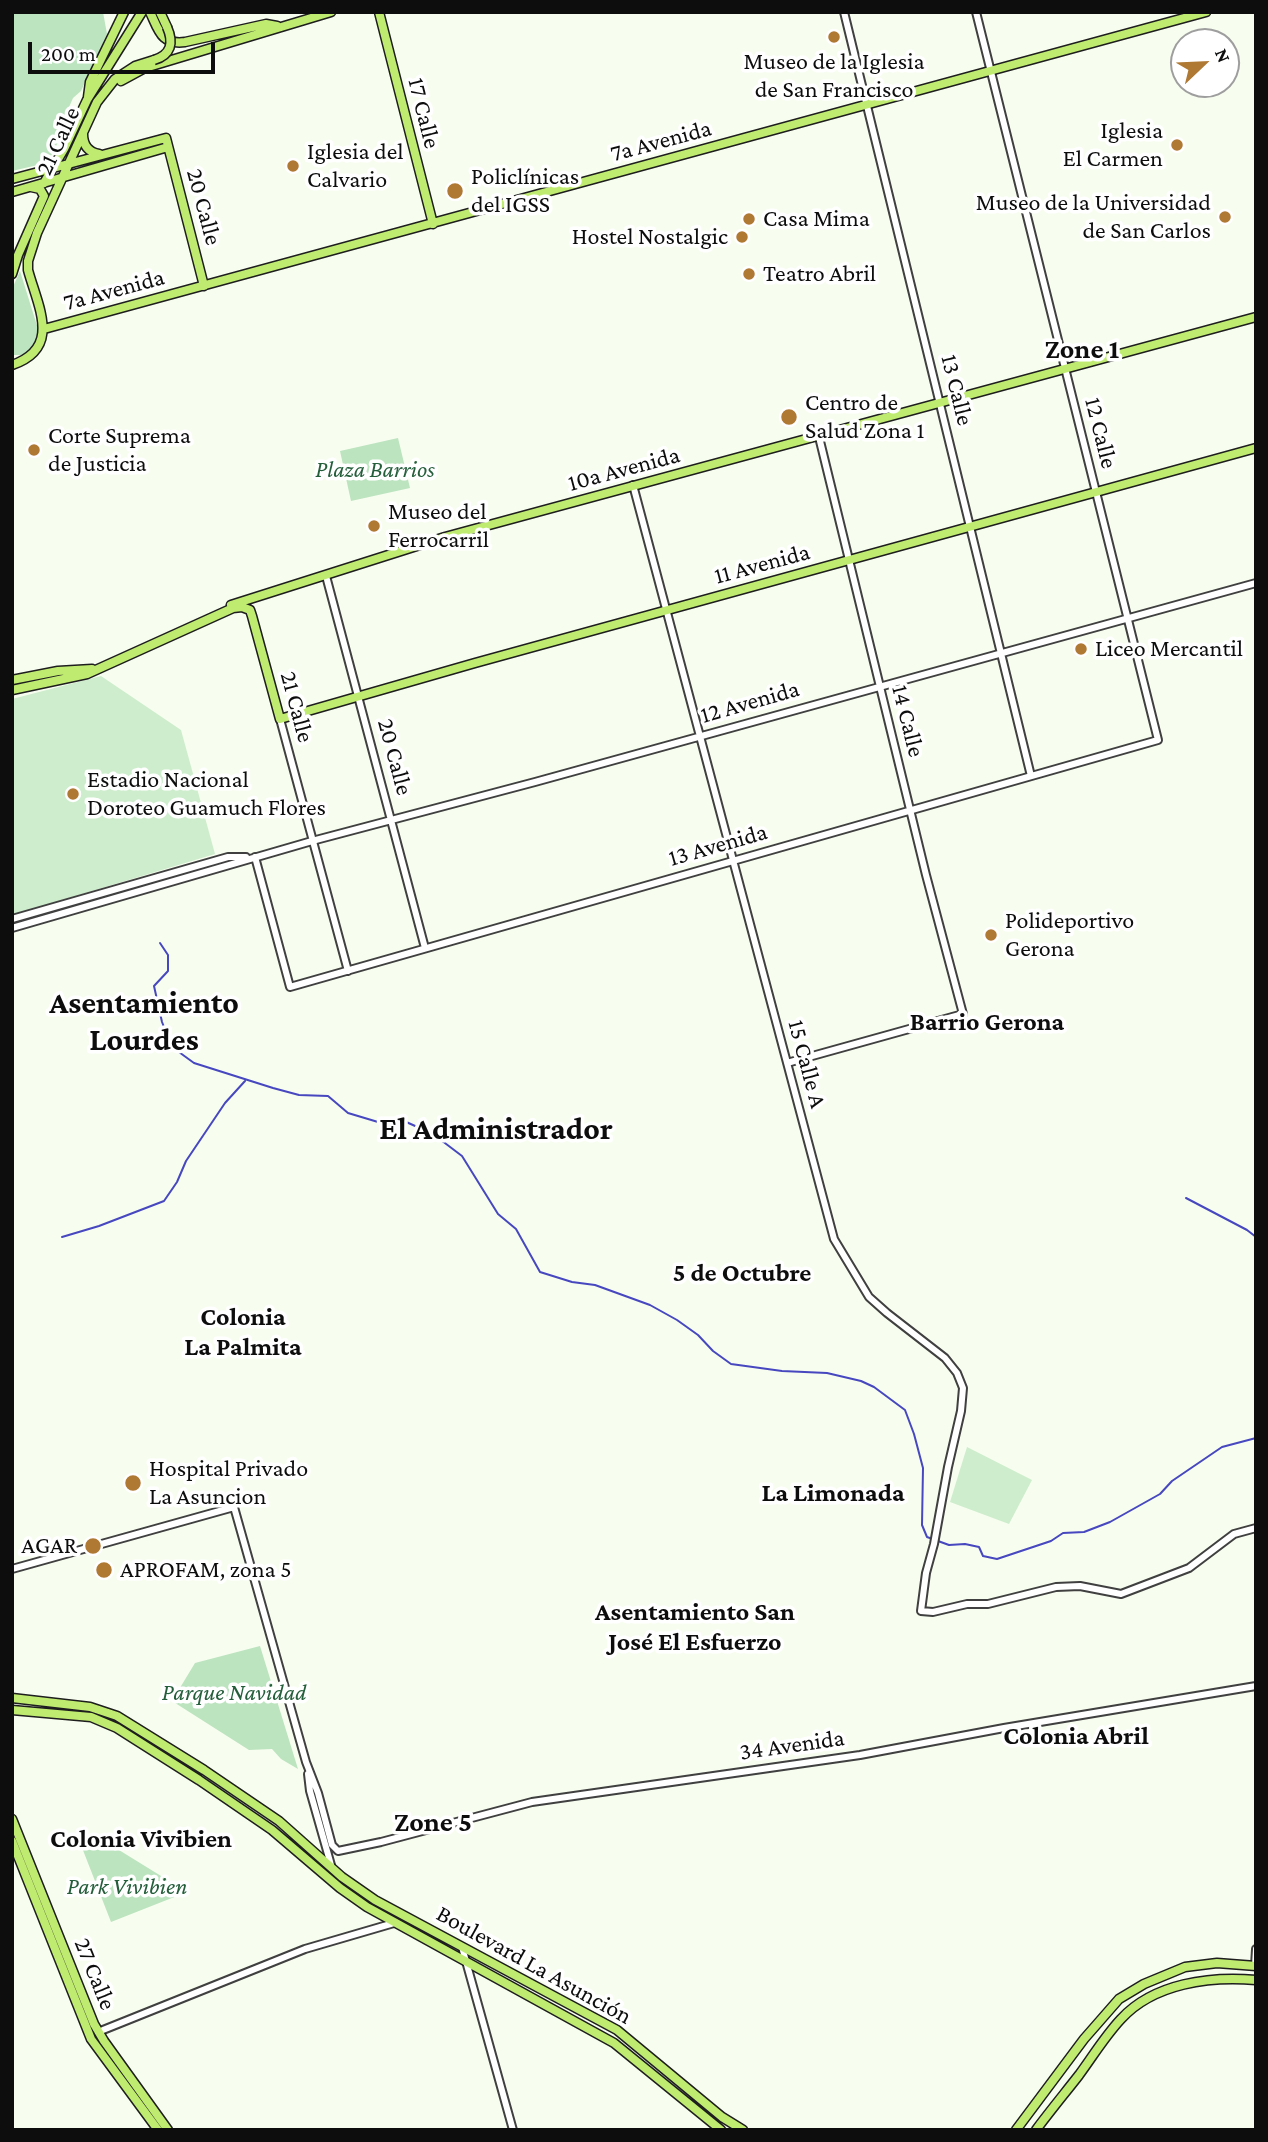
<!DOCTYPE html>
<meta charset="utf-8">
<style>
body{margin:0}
#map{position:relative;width:1268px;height:2142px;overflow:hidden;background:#f7fdef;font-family:"Crimson Pro",serif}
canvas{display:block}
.frame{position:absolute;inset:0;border:14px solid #0d0d0d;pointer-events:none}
.north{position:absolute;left:1170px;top:28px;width:70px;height:70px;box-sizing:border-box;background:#fff;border:2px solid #9e9e9e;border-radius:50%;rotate:67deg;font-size:19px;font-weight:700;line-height:28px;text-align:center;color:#0d0d0d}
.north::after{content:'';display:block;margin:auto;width:24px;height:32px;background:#af7833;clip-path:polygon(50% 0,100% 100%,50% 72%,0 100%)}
.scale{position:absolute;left:28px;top:42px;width:187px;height:32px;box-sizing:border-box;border:4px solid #0d0d0d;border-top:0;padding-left:9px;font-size:21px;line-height:24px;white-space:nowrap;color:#0d0d0d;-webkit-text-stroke:5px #fff;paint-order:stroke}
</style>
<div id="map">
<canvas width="1268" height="2142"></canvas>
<div class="frame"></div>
<div class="north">N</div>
<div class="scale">200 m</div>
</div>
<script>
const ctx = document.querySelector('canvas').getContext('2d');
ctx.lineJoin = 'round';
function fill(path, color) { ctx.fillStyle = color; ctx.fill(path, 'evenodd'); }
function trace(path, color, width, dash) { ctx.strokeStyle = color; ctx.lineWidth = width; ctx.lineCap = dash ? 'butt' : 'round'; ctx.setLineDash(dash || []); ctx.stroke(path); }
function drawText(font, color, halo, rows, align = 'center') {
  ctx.font = font + ' "Crimson Pro",serif'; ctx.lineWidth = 7; ctx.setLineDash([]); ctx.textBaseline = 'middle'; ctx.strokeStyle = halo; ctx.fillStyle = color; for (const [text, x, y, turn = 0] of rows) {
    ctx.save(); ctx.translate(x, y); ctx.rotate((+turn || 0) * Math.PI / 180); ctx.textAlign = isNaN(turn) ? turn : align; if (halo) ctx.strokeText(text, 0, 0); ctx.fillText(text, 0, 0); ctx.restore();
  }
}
const green = new Path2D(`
 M12,12H103L107,34L81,91L73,98L59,130V140L49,160L42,164L12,171Z
 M20,271L39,332V337L32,350L23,355H12V289Z
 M398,438L410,488L351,501L340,451Z
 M260,1646L298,1769L281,1759L272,1749L249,1750L172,1701L195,1663Z
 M93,1834L187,1892L111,1922L79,1840Z`);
const pitch = new Path2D(`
 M101,676L181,730L215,854L12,915V699Z
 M967,1447L1032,1480L1009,1524L950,1502Z`);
const stream = new Path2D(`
 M160,943L168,955V971L154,986L162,1022L172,1047L194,1063L273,1088L299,1095L328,1096L348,1113L378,1122L404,1121L433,1134L462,1156L498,1214L516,1229L540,1272L572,1282L595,1285L650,1305L677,1320L698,1335L713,1351L731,1364L782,1371L827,1373L861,1381L874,1387L905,1410L914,1434L923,1468L922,1525L927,1537L949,1545L965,1544L979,1547L983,1556L997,1559L1051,1541L1063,1533L1084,1532L1110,1522L1160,1494L1172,1481L1222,1447L1256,1438
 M1186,1198L1247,1230L1256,1237
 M62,1237L99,1226L164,1201L177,1182L186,1161L225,1103L245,1081`);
const minor = new Path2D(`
 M844,12L1031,776
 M633,485L834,1239L869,1297L887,1313L945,1358L957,1373L963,1388L961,1411L948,1467L934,1544L926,1573L921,1611L933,1612L967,1604H988L1056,1587L1080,1586L1121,1594L1189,1568L1234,1534L1256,1528
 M326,576L425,948
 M280,719L348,971
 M255,857L290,987L1158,740L976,12
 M12,919L228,857H246
 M12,928L312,841L535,782L1256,583
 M787,1063L963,1014L926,875L819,437
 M12,1569L234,1507L306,1762L318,1793L332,1845L338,1851L381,1842L532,1802L860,1755L1004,1728L1256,1686
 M308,1774L310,1791L331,1865
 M462,1947L513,2130
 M1255,1966L1256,1949
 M98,2032L305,1949L394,1923`);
const major = new Path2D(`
 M150,12C159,31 161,45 185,42L266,24L277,26
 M160,12L167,27
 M379,12L433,224
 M121,81L145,68L331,12
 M88,97L90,82L124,12
 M83,134C83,145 88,152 99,154
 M12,179L166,138L204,286
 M44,183L64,149L87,100L142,12
 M12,192L168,147
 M12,274L18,255L44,196L40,189L31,187
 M44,329L1206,12
 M12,365C62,348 38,307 28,270V261L37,233L97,102L115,79L135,66L154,60
 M231,605L445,537L1256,317
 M12,680L58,671L92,669
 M12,690L87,674L233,608L242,607L250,610L252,616L280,719L475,663L1256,448
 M12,1698L90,1707L117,1716L204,1770L279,1821L342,1877L375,1900L617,2030L722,2117L743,2130
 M12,1710L91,1717L117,1728L199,1780L272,1830L340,1888L367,1907L614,2043L721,2130
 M12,1819L94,2024L104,2041L168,2130
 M12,1841L91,2039L158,2130
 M1016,2130L1084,2039L1119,1999L1144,1984L1185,1967L1217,1963L1256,1966
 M1036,2130C1050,2111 1065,2093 1079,2075C1093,2056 1105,2036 1121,2019C1154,1983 1210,1976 1256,1980`);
const majorBridge = new Path2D(`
 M154,60C171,55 174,43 167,27`);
const markers = [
 [834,37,7,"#af7833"],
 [1177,145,7,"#af7833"],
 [293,166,7,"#af7833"],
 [455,191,9,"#af7833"],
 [1225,217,7,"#af7833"],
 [749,219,7,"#af7833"],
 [742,237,7,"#af7833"],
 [749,274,7,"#af7833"],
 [789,417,9,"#af7833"],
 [34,450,7,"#af7833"],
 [374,526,7,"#af7833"],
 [1081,649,7,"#af7833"],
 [73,794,7,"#af7833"],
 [991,935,7,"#af7833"],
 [133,1483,9,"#af7833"],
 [93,1546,9,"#af7833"],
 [104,1570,9,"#af7833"]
];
const poiNames = [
 ["Museo de la Iglesia",834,62,"center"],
 ["de San Francisco",834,90,"center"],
 ["Iglesia",1163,131,"right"],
 ["El Carmen",1163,159,"right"],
 ["Iglesia del",307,152],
 ["Calvario",307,180],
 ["Policlínicas",471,177],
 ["del IGSS",471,205],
 ["Museo de la Universidad",1211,203,"right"],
 ["de San Carlos",1211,231,"right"],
 ["Casa Mima",763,219],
 ["Hostel Nostalgic",728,237,"right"],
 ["Teatro Abril",763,274],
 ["Centro de",805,403],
 ["Salud Zona 1",805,431],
 ["Corte Suprema",48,436],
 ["de Justicia",48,464],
 ["Museo del",388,512],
 ["Ferrocarril",388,540],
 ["Liceo Mercantil",1095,649],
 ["Estadio Nacional",87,780],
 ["Doroteo Guamuch Flores",87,808],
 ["Polideportivo",1005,921],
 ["Gerona",1005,949],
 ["Hospital Privado",149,1469],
 ["La Asuncion",149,1497],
 ["AGAR",77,1546,"right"],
 ["APROFAM, zona 5",120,1570]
];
const streetNames = [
 ["17 Calle",424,113,76],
 ["21 Calle",58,141,-65],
 ["7a Avenida",661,141,-15],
 ["20 Calle",204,207,75],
 ["7a Avenida",114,290,-15],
 ["13 Calle",957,390,76],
 ["12 Calle",1101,433,76],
 ["10a Avenida",624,469,-15],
 ["11 Avenida",762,564,-15],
 ["12 Avenida",750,702,-16],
 ["21 Calle",297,707,75],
 ["14 Calle",908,721,76],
 ["20 Calle",395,757,75],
 ["13 Avenida",718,845,-16],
 ["15 Calle A",807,1064,75],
 ["34 Avenida",792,1745,-8],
 ["Boulevard La Asunción",534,1965,29],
 ["27 Calle",95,1974,68]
];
const parkNames = [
 ["Plaza Barrios",375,470],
 ["Parque Navidad",234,1693],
 ["Park Vivibien",127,1887]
];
const neighbourhoodNames = [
 ["Barrio Gerona",987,1022],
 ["5 de Octubre",742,1273],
 ["Colonia",243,1317],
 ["La Palmita",243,1347],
 ["La Limonada",833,1493],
 ["Asentamiento San",695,1612],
 ["José El Esfuerzo",695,1642],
 ["Colonia Abril",1076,1736],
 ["Colonia Vivibien",141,1839]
];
const quarterNames = [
 ["Zone 1",1082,349],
 ["Zone 5",433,1822]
];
const districtNames = [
 ["Asentamiento",144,1003],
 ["Lourdes",144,1040],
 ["El Administrador",496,1129]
];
fill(green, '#bce4bf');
fill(pitch, '#ceedcd');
trace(stream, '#4747bf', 2);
trace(minor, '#404040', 10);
trace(major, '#1e1e1e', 11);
trace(minor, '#fff', 6);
trace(major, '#bfeb71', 8);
trace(majorBridge, '#1e1e1e', 11, []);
trace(majorBridge, '#bfeb71', 8);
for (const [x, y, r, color] of markers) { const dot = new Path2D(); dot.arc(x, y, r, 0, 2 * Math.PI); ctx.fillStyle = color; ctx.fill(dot); trace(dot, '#fff', 2.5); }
drawText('24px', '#0d0d0d', '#fff', poiNames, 'left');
drawText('24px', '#0d0d0d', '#fff', streetNames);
drawText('italic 24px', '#245e3b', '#fff', parkNames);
drawText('bold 26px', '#0d0d0d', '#fff', neighbourhoodNames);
drawText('bold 28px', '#0d0d0d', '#fff', quarterNames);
drawText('bold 32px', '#0d0d0d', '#fff', districtNames);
</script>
